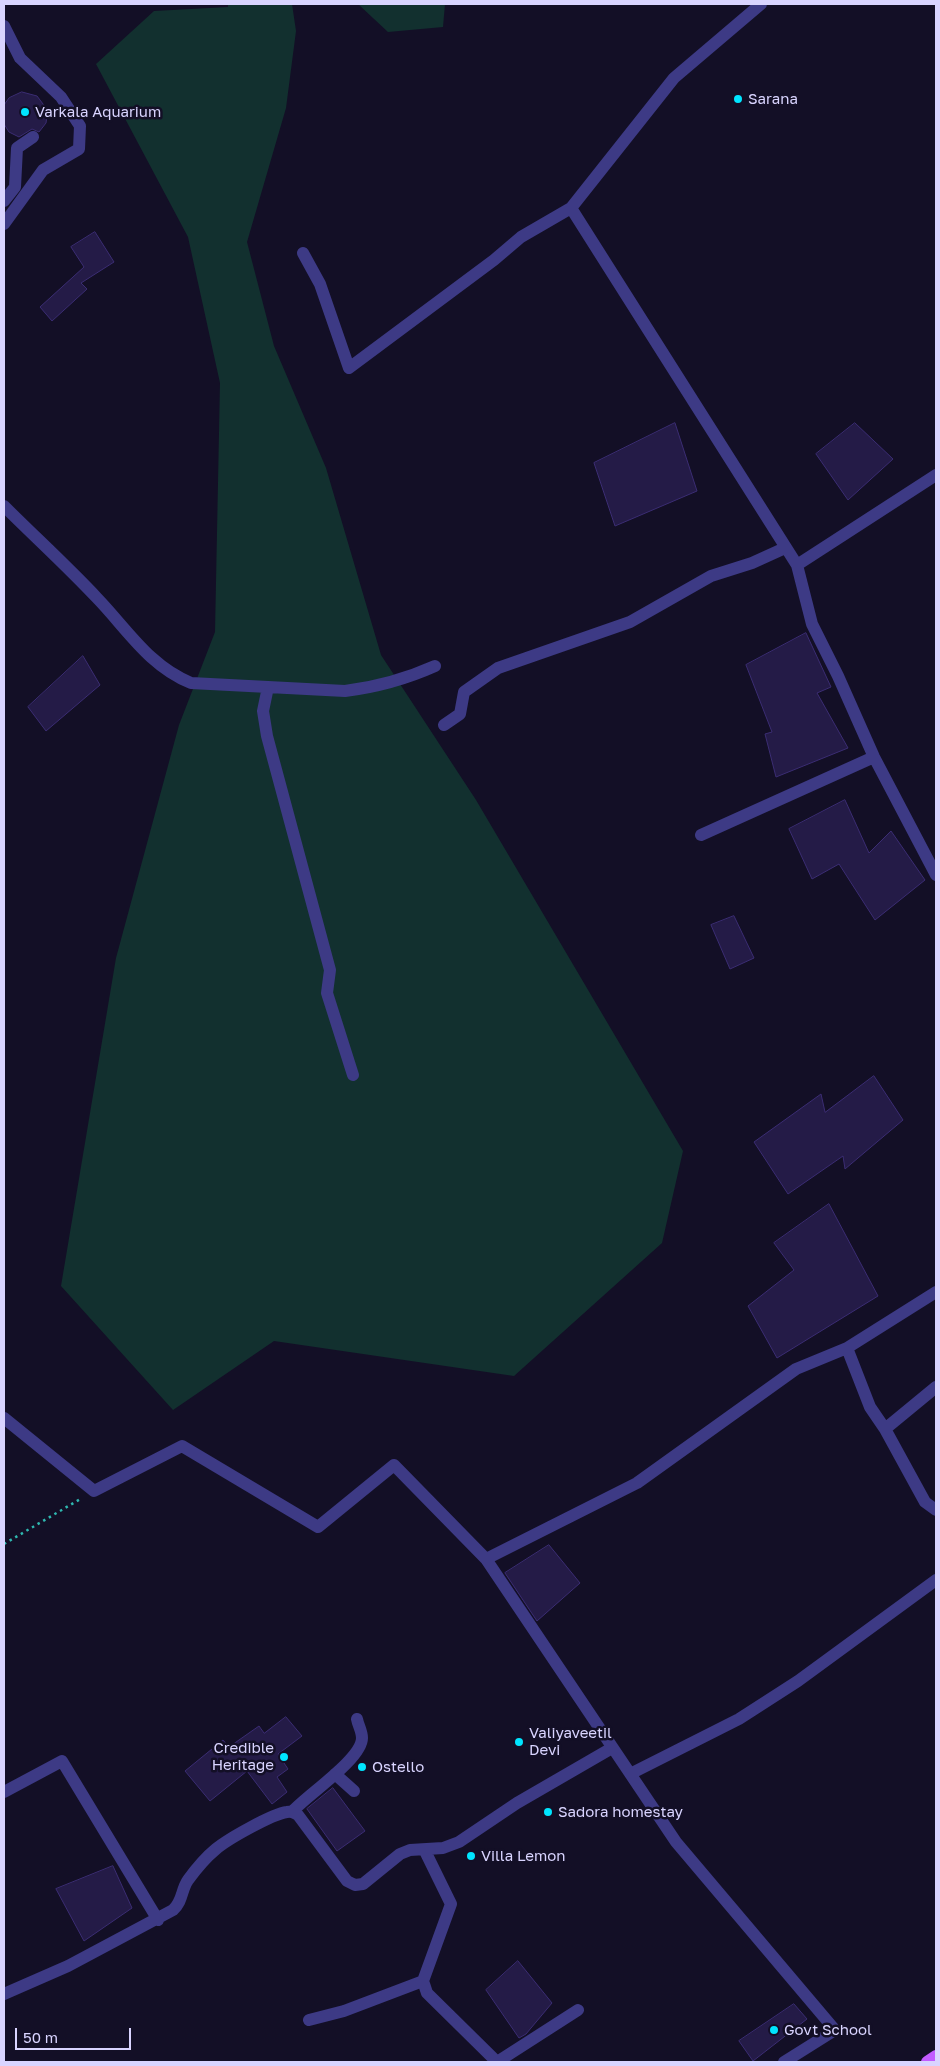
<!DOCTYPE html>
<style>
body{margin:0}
#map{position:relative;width:940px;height:2066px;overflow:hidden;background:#130f26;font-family:"Golos Text",sans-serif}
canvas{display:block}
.frame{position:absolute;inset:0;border:5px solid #d9d4ff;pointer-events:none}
.scale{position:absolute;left:15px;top:2028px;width:116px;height:22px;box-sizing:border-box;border:2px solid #d9d4ff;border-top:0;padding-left:6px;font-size:15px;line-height:18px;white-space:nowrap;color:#d9d4ff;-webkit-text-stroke:4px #130f26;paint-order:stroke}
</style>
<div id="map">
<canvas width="940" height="2066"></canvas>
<div class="frame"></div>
<div class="scale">50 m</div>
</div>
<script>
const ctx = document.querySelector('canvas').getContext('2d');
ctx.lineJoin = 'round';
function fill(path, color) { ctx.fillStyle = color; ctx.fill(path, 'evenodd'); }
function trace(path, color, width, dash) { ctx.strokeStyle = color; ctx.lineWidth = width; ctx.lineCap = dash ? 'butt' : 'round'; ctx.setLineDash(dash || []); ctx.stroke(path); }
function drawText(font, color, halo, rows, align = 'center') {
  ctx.font = font + ' "Golos Text",sans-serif'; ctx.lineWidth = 5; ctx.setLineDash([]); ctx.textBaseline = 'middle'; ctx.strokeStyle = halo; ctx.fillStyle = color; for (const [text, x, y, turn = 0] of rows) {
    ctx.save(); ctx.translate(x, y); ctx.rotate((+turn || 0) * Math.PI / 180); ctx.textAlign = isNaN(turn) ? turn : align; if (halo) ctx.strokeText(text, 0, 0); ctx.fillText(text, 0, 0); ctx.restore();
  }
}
const green = new Path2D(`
 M228,4H292L296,31L286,108L247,242L274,346L326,468L381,655L476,800L683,1151L662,1243L514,1376L274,1341L173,1410L61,1286L116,958L179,725L215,632L220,383L188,237L96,64L154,11L228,7Z
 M358,4H445L443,27L388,32Z`);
const building = new Path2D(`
 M22,92L37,96L46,108L47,116L46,123L39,132L32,129L19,137L9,132L4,124V105L9,98Z
 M95,232L114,262L81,283L87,289L52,321L40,307L84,267L71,247Z
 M675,423L697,491L615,526L594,463Z
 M855,423L893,459L848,500L816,454Z
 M806,633L831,687L817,693L848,748L776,777L765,734L772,732L746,665Z
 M83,656L100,685L46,731L28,707Z
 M845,800L869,853L891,831L925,880L875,920L839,864L812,879L789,829Z
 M734,916L754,958L730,969L711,925Z
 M874,1076L903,1120L845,1169L843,1156L788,1194L754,1142L821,1094L825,1112Z
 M829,1204L878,1296L777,1358L748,1306L794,1270L774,1243Z
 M549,1545L580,1583L537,1621L505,1573Z
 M286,1717L302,1736L278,1754L288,1769L277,1777L287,1792L272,1804L247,1771L210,1801L185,1771L223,1740L229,1747L259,1726L264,1733Z
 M333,1788L365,1831L337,1851L307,1809Z
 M113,1866L132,1908L84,1941L56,1889Z
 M518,1961L552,2003L526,2034L519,2038L486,1990Z
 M794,2004L807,2019L753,2061L739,2041Z`);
const path = new Path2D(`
 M4,1544L82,1498`);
const minor = new Path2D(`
 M4,26L20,58L61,97L80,126L79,149L43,170L4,224
 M4,201L15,187L17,148L33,137
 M571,208L797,565L812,624L838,676L874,757L936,875
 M303,253L320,284L349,368L494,260L521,237L571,208L674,78L761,4
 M4,506C35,537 68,567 97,598C127,629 149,666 191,683L345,691C377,687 406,679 435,666
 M797,565L936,475
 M268,687L263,711L267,736L330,970L327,993L353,1075
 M444,725L460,714L464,692L498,668L630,622L711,576L752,563L785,548
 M701,835L874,757
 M847,1348L870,1407L885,1429L925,1502L936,1510
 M4,1418L94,1491L182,1446L318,1527L394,1465L486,1559L676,1842L835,2030L784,2062
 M885,1429L936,1387
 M486,1559L637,1483L796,1369L847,1348L936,1292
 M632,1773L739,1719L798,1681L936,1580
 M335,1774L354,1791
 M4,1792L62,1761L158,1920
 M292,1812C307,1795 362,1759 362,1738C362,1731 358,1725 357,1719
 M425,1851L451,1904L423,1981L427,1993L497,2062L578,2010
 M4,1994L68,1966L173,1910C183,1901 181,1890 188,1880C196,1869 205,1858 216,1849C228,1839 272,1814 287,1812C292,1811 294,1813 298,1815L347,1881L355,1885L363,1884L400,1854L410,1850L443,1848L459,1842L517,1803L612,1748
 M309,2020L344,2011L423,1981`);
const major = new Path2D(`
 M927,2062L936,2056`);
const markers = [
 [738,99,5,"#00e5ff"],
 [25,112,5,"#00e5ff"],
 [519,1742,5,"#00e5ff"],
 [284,1757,5,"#00e5ff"],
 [362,1767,5,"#00e5ff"],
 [548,1812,5,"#00e5ff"],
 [471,1856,5,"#00e5ff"],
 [774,2030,5,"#00e5ff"]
];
const poiNames = [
 ["Sarana",748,99],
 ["Varkala Aquarium",35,112],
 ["Valiyaveetil",529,1733],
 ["Devi",529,1750],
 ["Credible",274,1748,"right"],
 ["Heritage",274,1765,"right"],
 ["Ostello",372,1767],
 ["Sadora homestay",558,1812],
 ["Villa Lemon",481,1856],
 ["Govt School",784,2030]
];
fill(green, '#12302f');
fill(building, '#241b47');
trace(building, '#3b2d73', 1);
trace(path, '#2fb8b0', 2.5, [2.5, 4]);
trace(minor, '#3d3a85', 12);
trace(major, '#c25bff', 12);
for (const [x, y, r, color] of markers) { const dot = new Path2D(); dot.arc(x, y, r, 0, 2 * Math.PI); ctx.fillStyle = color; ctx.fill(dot); trace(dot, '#130f26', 2); }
drawText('15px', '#d9d4ff', '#130f26', poiNames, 'left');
</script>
